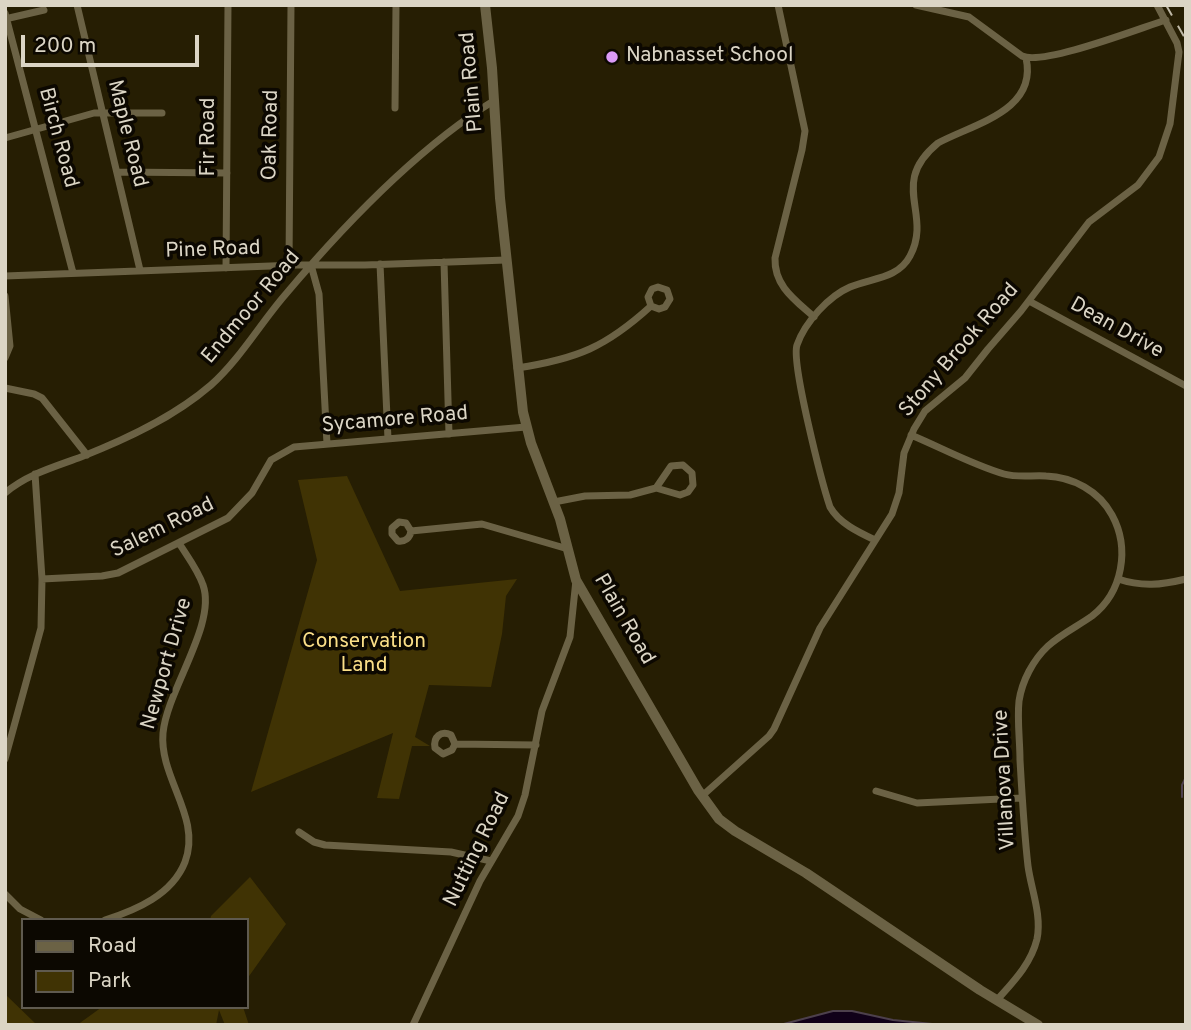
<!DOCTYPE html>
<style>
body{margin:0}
#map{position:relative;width:1191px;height:1030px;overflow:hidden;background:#261e03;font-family:Overpass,sans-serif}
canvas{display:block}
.frame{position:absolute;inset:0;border:7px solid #dbd5c5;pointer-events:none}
.legend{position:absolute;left:21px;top:918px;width:228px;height:91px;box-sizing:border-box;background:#0c0801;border:2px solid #5f5a4f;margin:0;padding:9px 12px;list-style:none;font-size:21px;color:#dbd5c5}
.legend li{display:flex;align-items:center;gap:14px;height:35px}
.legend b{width:35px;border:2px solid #5f5a4f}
.scale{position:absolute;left:21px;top:35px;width:178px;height:32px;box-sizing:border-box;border:4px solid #dbd5c5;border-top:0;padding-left:9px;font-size:21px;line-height:24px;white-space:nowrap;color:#dbd5c5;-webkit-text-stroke:5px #0c0801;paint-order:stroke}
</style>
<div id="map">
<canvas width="1191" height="1030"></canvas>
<div class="frame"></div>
<ul class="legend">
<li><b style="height:9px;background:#6b6245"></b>Road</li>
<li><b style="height:19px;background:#403304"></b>Park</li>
</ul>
<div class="scale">200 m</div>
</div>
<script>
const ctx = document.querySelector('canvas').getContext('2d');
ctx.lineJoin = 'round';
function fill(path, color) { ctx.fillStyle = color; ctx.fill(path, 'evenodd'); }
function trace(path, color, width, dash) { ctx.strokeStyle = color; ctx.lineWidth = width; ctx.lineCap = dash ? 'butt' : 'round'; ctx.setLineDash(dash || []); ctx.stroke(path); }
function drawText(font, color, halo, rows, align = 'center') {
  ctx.font = font + ' Overpass,sans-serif'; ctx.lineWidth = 7; ctx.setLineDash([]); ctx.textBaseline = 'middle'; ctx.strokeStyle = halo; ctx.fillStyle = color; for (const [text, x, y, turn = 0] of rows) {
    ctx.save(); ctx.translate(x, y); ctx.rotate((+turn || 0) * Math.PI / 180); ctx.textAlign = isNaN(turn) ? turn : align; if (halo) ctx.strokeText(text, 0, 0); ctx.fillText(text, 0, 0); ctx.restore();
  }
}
const green = new Path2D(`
 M347,476L400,591L517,579L506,596L502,634L491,687L429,685L415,737L430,746H412L399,799L377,798L393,733L251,792L317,560L298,480Z
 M250,877L286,924L247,979V920H210L211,916Z
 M5,994L37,1025H5Z
 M102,1007H243L249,1025H225L219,1010L216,1025H77Z`);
const water = new Path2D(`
 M833,1011H852L893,1020L942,1025H780Z`);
const stream = new Path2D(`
 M1182,797V785L1186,777`);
const street = new Path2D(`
 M77,5L140,270
 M778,5L805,131L802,150L775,258C774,286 795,300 814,317
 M916,5L969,17L1022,56C1043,66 1140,28 1166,20
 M5,13L73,273
 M5,19L44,10
 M395,108L396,5
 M5,138L94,113H162
 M117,172L227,173
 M444,262L449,434
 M380,264L388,439
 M289,265L291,5
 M311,265L319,294L327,444
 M226,268L228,5
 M5,276L297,265H365L506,260
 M5,296L10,346L5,358
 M1029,301L1186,386
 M517,368C577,359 606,347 651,306L659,309L665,307L670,299L667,290L658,287L652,289L648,297L651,306
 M5,388L34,394L42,398L87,455
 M911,435C942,448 973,465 1004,474C1019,478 1032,475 1046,476C1073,477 1099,491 1112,515C1130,548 1123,592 1092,616C1078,626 1061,634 1048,646C1033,660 1022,681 1019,701C1017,720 1020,741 1020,760C1022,795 1024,831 1028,866C1031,889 1042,915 1037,939C1031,964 1013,982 997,1000
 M5,493C28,474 54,467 81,457C127,439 174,417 211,385C240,359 260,324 285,295C344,225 417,148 495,100
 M554,502L585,496L630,495L656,488L680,495L688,492L693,485L692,473L683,465L671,466L656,488
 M411,531C410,538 405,542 398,541L392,534V528L399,522L406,523L411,531L482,524L568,549
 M875,540C858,532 839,523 830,507C822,483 791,363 797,345C805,322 829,296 850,287C871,278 898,279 910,256C933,213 888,184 938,143C973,124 1038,111 1026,58
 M42,579L102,576L118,573L228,518L252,493L271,460L294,447L526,427
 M1118,579C1142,587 1161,585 1186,579
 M455,744L452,750L443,754L435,748C433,737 441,730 451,735L455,744L536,745
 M5,759L41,628L42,579L35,474
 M876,791L917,803L1022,798
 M702,796L769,736L774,729L820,628L892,514L899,493L904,453L914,429L925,411L965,378L988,349L1021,311L1089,222L1138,185L1159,157L1170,124L1179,52L1177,43L1157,5
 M299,832L314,842L325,845L451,852L491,861
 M5,894L20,909L41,920
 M105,920C136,910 172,895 185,862C202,817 159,778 163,733C167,690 217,624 203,585C198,570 187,556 179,543
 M413,1025L480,881L518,816L525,795L542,711L570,637L576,580`);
const secondary = new Path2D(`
 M485,5L492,68L500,198L523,412L531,443L560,519L576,580L698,790L719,819L735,831L806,873L980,990L1038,1025`);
const rail = new Path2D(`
 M1166,5L1186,40`);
const markers = [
 [612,57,7,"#da9af7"]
];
const poiNames = [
 ["Nabnasset School",626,57]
];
const streetNames = [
 ["Plain Road",473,82,-95],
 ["Maple Road",126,134,76],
 ["Oak Road",272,135,-89],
 ["Fir Road",210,137,-90],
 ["Birch Road",57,138,75],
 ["Pine Road",213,251,-2],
 ["Endmoor Road",252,308,-50],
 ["Dean Drive",1116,329,29],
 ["Stony Brook Road",960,351,-49],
 ["Sycamore Road",395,421,-5],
 ["Salem Road",163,529,-26],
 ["Plain Road",623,620,60],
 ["Newport Drive",168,664,-74],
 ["Villanova Drive",1006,780,-93],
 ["Nutting Road",478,850,-64]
];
const parkNames = [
 ["Conservation",364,643],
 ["Land",364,667]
];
fill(green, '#403304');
fill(water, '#100018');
trace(water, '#4d404c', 2);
trace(stream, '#4d404c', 2);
trace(street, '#6b6245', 7);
trace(secondary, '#6b6245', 10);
trace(rail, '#bfb9a7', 2, [12, 12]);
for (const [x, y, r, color] of markers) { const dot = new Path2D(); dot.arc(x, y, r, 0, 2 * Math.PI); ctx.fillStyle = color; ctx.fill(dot); trace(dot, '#0c0801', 2.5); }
drawText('21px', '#dbd5c5', '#0c0801', poiNames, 'left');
drawText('21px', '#dbd5c5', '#0c0801', streetNames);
drawText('21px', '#fade87', '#0c0801', parkNames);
</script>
